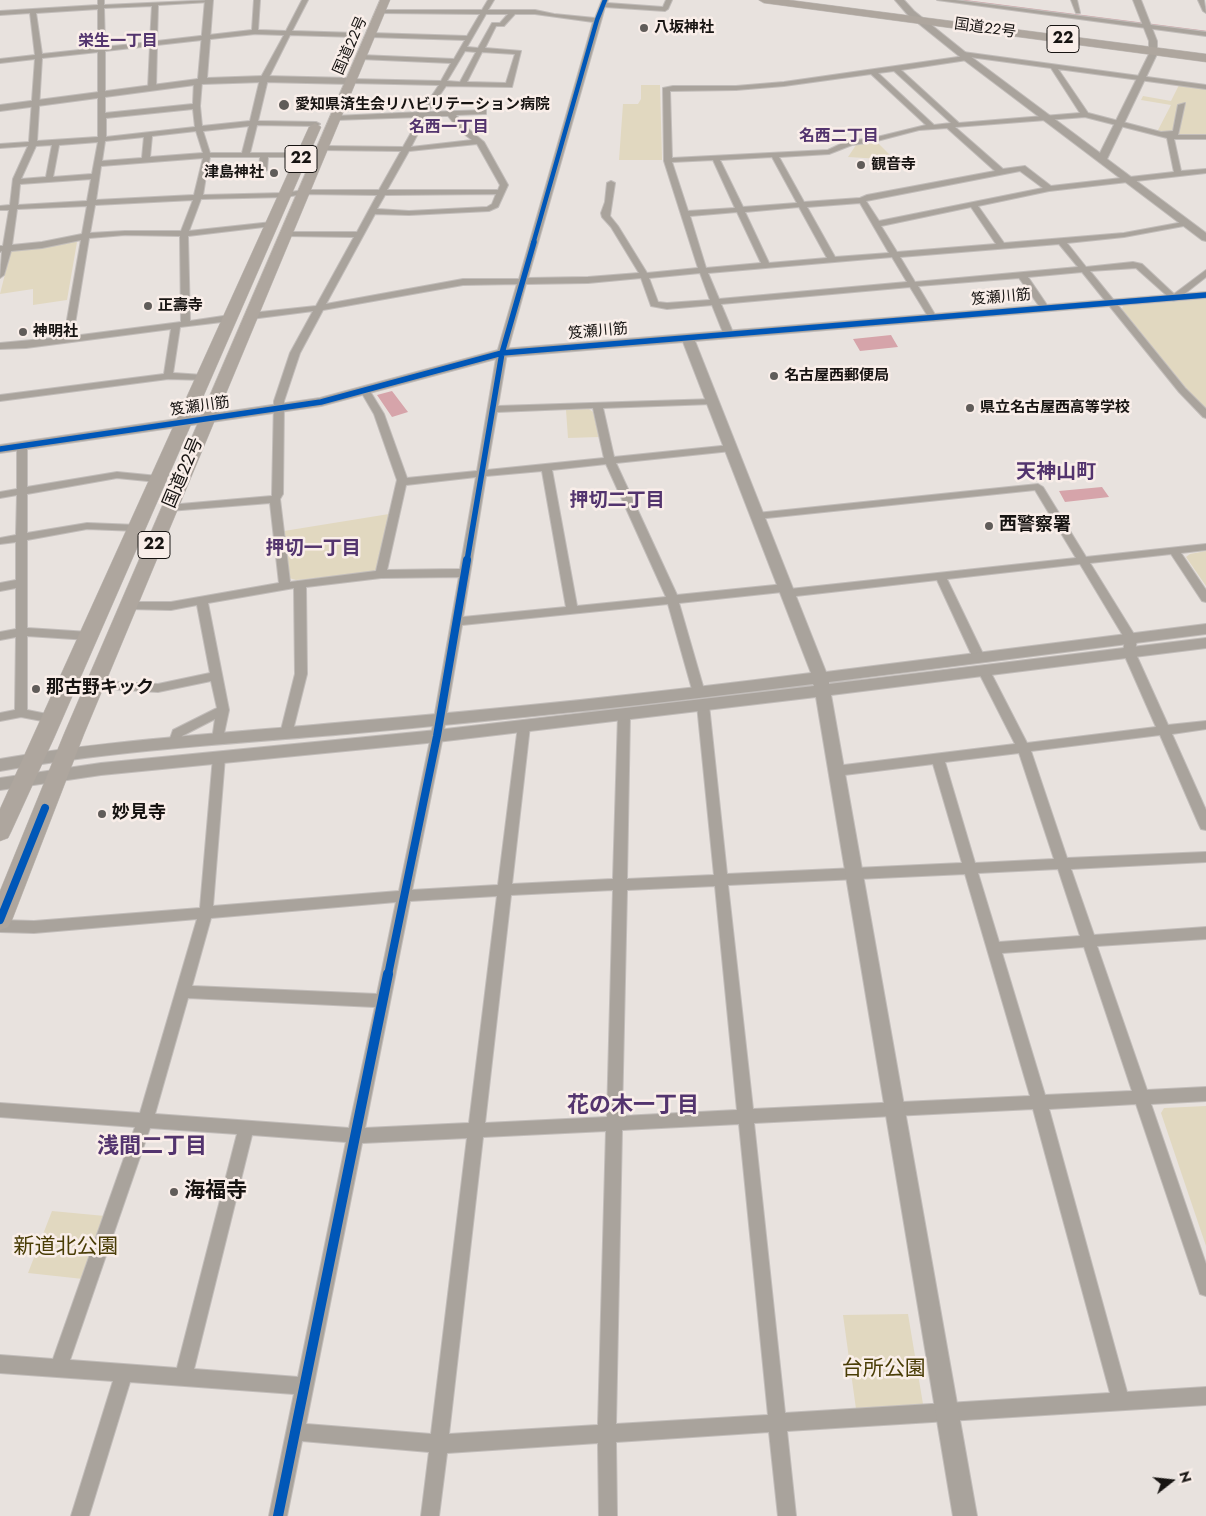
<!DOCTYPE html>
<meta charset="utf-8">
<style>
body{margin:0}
#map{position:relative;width:1206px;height:1516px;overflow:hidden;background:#e8e2de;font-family:Jost,sans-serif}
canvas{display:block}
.north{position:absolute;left:1146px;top:1456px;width:50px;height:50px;-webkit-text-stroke:4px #f9eee9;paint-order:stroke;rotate:74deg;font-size:14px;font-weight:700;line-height:20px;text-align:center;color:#171412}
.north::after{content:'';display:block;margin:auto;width:18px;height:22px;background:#171412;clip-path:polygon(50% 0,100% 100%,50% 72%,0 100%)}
</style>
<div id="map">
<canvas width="1206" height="1516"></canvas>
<div class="north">N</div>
</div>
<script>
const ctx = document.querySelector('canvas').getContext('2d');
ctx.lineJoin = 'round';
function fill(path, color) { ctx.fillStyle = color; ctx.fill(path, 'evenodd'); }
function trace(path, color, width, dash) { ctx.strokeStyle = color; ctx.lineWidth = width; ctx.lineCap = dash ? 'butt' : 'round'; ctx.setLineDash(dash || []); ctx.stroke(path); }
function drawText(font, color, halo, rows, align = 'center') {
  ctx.font = font + ' Jost,"Noto Sans JP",sans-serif'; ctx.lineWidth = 5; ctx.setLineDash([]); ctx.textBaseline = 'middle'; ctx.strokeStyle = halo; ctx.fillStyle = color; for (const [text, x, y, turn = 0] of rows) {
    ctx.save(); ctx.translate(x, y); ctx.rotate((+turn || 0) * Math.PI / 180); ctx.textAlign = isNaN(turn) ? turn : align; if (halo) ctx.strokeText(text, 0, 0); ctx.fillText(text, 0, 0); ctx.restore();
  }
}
const green = new Path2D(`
 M641,85H660L662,160H619L623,104H638L641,99Z
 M1179,85L1206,89V135H1169L1157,132L1171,105L1141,100L1143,96L1171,101Z
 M877,142L893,158L880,159L848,157L856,145Z
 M71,240L77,242L67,300L33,305V289L0,294L11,250Z
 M1206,299V409L1187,389L1122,309L1123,306Z
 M589,409L593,412L599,437L568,438L566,410Z
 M389,514L376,569L373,572L296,580L289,578L284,531Z
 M1206,551V586L1186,557L1190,554Z
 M1206,1106V1246L1161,1113L1164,1108Z
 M52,1211L105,1216L83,1279L28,1273Z
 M908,1314L923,1404L856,1409L843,1315Z`);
const water = new Path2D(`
 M891,335L898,347L860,351L853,339Z
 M392,391L408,412L392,417L377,395Z
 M1102,487L1109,497L1065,502L1059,491Z`);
const stream = new Path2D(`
 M956,0L1206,32`);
const minor = new Path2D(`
 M98,0H104V5L213,0L210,2L158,5L157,41L252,30L254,0H260L258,30L286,31L302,0H308L292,31L356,33L359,35L356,37L290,35L268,79L258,121L316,122L320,124L316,126L257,125L250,153H303L307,155L303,157H268L267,170L259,174L206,176L203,195L285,193L304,190H379L401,151L322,150L318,148L322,146L403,147L420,117L335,120L331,118L335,116L421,112L439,85L350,83L346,81L350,79L441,81L451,63L360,59L357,57L360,55L454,59L465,40L370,37L367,35L370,33L467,36L480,14L380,13L377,11L378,10H482L488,0H494L488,10H535L554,14L595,18L602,0H608L607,3L663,7L666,0H672L668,9L665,11L605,7L528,278L588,277L639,273L611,227L602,217L601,213L605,202L607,183L611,181L615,183L610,216L618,226L647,273L698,268L664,161L663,88L673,86H736L784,82L965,56L960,54L963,52L1206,85V89L1058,69L1088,113L1161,132L1173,131L1178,105L1185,103L1178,135H1206V139H1174L1181,171L1206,169V173L1049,191L978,206L1004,243L1124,233L1189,221V225L1124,237L1067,243L1086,267L1133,262L1142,264L1174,294L1206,270V277L1178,299L1173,301L1136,268L1090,271L1185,388L1206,409V418L1203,417L1179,392L1082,272L1028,277L1049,308L1045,311L1042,310L1019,278L918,286L937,318L933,321L929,318L910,287L721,304L734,335L729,338L724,335L712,305L667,309L651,306L641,278L588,283L526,284L507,353L498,406L715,399V403L712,404L603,408L614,457L731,445L736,448L731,451L616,463L677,595L785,584L789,585L790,589L1076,558L1035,490L757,519L752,516L757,513L1038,484L1043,487L1086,557L1206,544V550L1181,553L1206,590V602L1202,601L1171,554L1090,563L1137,639L1135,652L1168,725L1206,721V729L1172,734L1206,810V830L1201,829L1199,825L1160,735L1031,751L1067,858L1206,852V862L1071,869L1094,935L1206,927V939L1097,946L1147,1090L1206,1087V1101L1151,1104L1206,1264V1296L1200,1294L1198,1288L1136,1104L1049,1109L1127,1392L1206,1387V1405L787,1431L796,1516H778L769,1432L616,1442L617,1516H599L598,1443L447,1453L439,1516H421L429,1452L302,1441L287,1516H269L294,1394L130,1382L89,1516H71L113,1381L0,1373V1355L53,1359L135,1127L0,1117V1103L140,1113L197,919L34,933L0,932V920L34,921L200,908L213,757L215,754H223L225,757L213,906L399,891L431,736L459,577L381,578L306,587L307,674L292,734L290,737H282L280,734L295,674L294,588L208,603L229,710L222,743H214L212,740L215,719L182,736L178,747H170L168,744L173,730L217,708L211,681L158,692L90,688L88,685L90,682L94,681L158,684L210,673L197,605L171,610L128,609L122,605L124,602H171L279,583L270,503L169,511L164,508L169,505L272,496L274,401L290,353L313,311L251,319L247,316L251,313L316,306L354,237L286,236L282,234L286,232H357L377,195L304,194L285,197L201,199L189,231L272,222L276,224L272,226L188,236L190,321L230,315L234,318L230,321L180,327L173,373L203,375L206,376V380L168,379L0,401V395L164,374L171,329L26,348L0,349V343L64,337L81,240L42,248L11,251L4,275L0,278L2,251L0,252V246H3L9,210H0V206L10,205L13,179L28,146L0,148V144L29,142L35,59L0,63V59L35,55L30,13L0,15V11L98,5ZM152,6L150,42L105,47L104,8ZM98,9V48L42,54L36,13ZM486,14H508L500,23H492L478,48L467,47ZM515,14H535L593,22L519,279H463L326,304L375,214L409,215L489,211L498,207L508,185L484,142L466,127L456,115L483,114H486V110L428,112L446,86L512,87L521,51L485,48L496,26H504ZM255,34L284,35L260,79L250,121L202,126L200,106L202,81L198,79L194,81L193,104L105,113V51L150,46L148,88L152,90L156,88L157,45ZM465,51L476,52L460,82L447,81ZM98,52V137L37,141L42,58ZM482,52L515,54L506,83L467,82ZM970,57L1051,68L1080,113L959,123L901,70L967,60ZM894,71L951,123L934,125L878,73ZM871,74L926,125L873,138L847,141L828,150L672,158L670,91L736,90L784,86ZM193,109L195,127L106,137V118ZM427,116H448L460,131L472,140L411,147ZM1085,117L1167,138L1174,172L1051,186L1025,166L1003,169L955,127ZM249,126L242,153H210L203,131ZM947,128L995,171L867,195L860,198L804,202L779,157L829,154L852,145L873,142L919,130ZM196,131L203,153L150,157L152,136ZM144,137L142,158L102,161L105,141ZM98,142L92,174L53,177L59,145ZM477,144L500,185L498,190H387L409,151ZM52,145L46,177L21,179L36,146ZM210,157H260L259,169L207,172ZM772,157L797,203L743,207L720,160ZM203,158L194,195L96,200L101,166ZM713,160L735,208L688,211L672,162ZM1020,171L1043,188L879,221L866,201ZM91,179L87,201L18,205L20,184ZM496,194L492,204L487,207L409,211L377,209L385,195ZM193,200L181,231H125L90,233L95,205ZM860,203L889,253L835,257L807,207ZM87,206L82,234L42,242L12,245L17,209ZM799,207L827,258L769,263L745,212ZM971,207L996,244L897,252L881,226ZM737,212L761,263L706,268L690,216ZM125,235L180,236L181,322L73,336L89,238ZM1059,244L1078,267L915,282L900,257ZM892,257L907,282L719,299L708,273ZM700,273L710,300L667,303L658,302L649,278ZM517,284L497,353L477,471L407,478L384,414L368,388H362L360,390L374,414L397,480L376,571L290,582L280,499L283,494L284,401L300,353L323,310L463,285ZM593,408L604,458L487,470L497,412ZM606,464L666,597L577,606L552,470ZM542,471L566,607L463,617L486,476ZM476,477L460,569L387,570L406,485ZM1080,564L1125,639L1123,652L1156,727L1027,743L990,671L984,667L978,671L1015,744L836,766L832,768L830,771L832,774L836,776L933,764L962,863L727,874L709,705L703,701L697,705L714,875L627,879L630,715L624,711L618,715L613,879L512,884L530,726L524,722L518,726L498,885L412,890L443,736L462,625L668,604L693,693L699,697L705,693L679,603L782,592L783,596L787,597L937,580L973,658L979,662L985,658L947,579ZM1019,753L1054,859L975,863L945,762ZM1058,869L1080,936L999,942L978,873ZM965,874L1030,1096L753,1109L728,885ZM715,886L737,1110L622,1116L627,890ZM613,890L607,1117L485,1123L511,895ZM497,896L469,1123L365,1128L410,901ZM396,902L377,994L192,986L211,918ZM1084,947L1132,1091L1045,1095L1002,953ZM188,998L375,1007L349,1128L155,1114ZM1033,1109L1110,1393L785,1413L754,1123ZM739,1124L768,1415L616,1424L622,1130ZM150,1128L237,1134L177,1368L70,1360ZM606,1131L598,1425L449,1434L483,1137ZM252,1135L346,1142L298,1377L194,1369ZM467,1138L431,1434L306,1424L362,1143Z
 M937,0H955L1206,32V36Z
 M1071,0H1077L1080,13H1076Z
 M1198,0H1204L1206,13L1203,11Z
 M22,443L27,446V487L117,472L158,476L163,479L158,482L117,478L27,494V533L87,523L137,525L142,528L137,531L87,529L27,540V628L89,632L95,636L89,640L27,636V710L57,716L59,719L53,723L21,717L0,721V713L15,710L16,637L0,640V632L16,629V588L0,591V583L16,580V542L0,544V538L16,535L17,495L0,498V492L17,489V446Z`);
const tertiary = new Path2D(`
 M205,0H213L207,78L264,76L350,78L355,81L350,84L264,82L202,84L0,111V105L198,79Z
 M895,0H904L914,11L970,56L1100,153L1149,54V41L1133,0H1141L1157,41V54L1107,159L1206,233V241L1202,240L964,60L908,15Z
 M1206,292V298L695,341L826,672L1206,624V634L829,682V684L1206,638V648L831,695L977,1516H953L816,697L437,742L101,775L0,790V778L101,763L437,730L814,686L813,684C658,704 503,720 347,734C231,744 115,750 0,771V759C114,739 231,733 346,722C501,709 656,693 811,673L683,342L503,357L321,406L0,453V445L320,398L502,349Z`);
const trunk = new Path2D(`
 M380,0H390L84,734L12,920L8,927L0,930V891L64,734Z
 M759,0H789L1206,54V62L764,3Z
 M315,123L321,127L54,738L11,832L8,838L0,841V809L309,127Z`);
const cyclewayFar3 = new Path2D(`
 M533,244L597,20L605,0`);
const cyclewayFar2 = new Path2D(`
 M0,449L321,402L502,353L1206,295
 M467,561L502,353L534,242`);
const cyclewayFar1 = new Path2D(`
 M0,920L45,808
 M388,975L437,736L467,560`);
const cycleway = new Path2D(`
 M278,1516L388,974`);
const markers = [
 [644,28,5,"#605c59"],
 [284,105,6,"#605c59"],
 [861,165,5,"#605c59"],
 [274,173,5,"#605c59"],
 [148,306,5,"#605c59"],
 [23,332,5,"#605c59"],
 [774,376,5,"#605c59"],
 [970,408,5,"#605c59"],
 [989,526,5,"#605c59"],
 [36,689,5,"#605c59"],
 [102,814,5,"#605c59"],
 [174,1192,5,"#605c59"]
];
const farPoinames = [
 ["八坂神社",654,28],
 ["愛知県済生会リハビリテーション病院",295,105],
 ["観音寺",871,165],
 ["津島神社",264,173,"right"],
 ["正壽寺",158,306],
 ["神明社",33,332],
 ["名古屋西郵便局",784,376],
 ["県立名古屋西高等学校",980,408]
];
const farStreetnames = [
 ["国道22号",985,29,8],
 ["国道22号",351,46,-66],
 ["笈瀬川筋",1001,298,-5],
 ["笈瀬川筋",598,332,-5],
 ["笈瀬川筋",200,407,-8]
];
const shields = [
 [1063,39,32],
 [301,159,32],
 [154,545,32]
];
const shieldNames = [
 ["22",1063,39],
 ["22",301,159],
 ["22",154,545]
];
const farNeighbourhoodnames = [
 ["栄生一丁目",118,42],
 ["名西一丁目",449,128],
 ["名西二丁目",839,137]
];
const streetNames = [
 ["国道22号",184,473,-67]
];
const poiNames = [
 ["西警察署",999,526],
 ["那古野キック",46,689],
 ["妙見寺",112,814]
];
const neighbourhoodNames = [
 ["押切二丁目",617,501],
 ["押切一丁目",313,549]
];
const quarterNames = [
 ["天神山町",1056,473]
];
const nearPoinames = [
 ["海福寺",184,1192]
];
const nearParknames = [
 ["新道北公園",66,1248],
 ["台所公園",884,1370]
];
const nearNeighbourhoodnames = [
 ["花の木一丁目",633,1107],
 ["浅間二丁目",152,1148]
];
fill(green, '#e1d8c0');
fill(water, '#d6a4aa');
trace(stream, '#d6a4aa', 2.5);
trace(minor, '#c2bdba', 2);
trace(tertiary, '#c2bdba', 2);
trace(trunk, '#c2bdba', 1);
fill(minor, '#a9a39c');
fill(tertiary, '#a9a39c');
fill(trunk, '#aea69e');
trace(cyclewayFar3, '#0057b8', 4.5);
trace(cyclewayFar2, '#0057b8', 5.5);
trace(cyclewayFar1, '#0057b8', 8);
trace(cycleway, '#0057b8', 10);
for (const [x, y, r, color] of markers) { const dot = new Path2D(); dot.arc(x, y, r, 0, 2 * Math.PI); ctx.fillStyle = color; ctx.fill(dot); trace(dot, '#f9eee9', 2); }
drawText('bold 15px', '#171412', '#f9eee9', farPoinames, 'left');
drawText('15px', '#171412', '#f9eee9', farStreetnames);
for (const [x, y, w] of shields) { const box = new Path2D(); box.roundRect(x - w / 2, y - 13.5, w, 27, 4); ctx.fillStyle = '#f9eee9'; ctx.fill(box); trace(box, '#171412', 1); }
drawText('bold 16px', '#171412', null, shieldNames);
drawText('bold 16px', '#53346e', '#f9eee9', farNeighbourhoodnames);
drawText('18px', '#171412', '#f9eee9', streetNames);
drawText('bold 18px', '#171412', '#f9eee9', poiNames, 'left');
drawText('bold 19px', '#53346e', '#f9eee9', neighbourhoodNames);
drawText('bold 20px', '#53346e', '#f9eee9', quarterNames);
drawText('bold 21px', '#171412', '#f9eee9', nearPoinames, 'left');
drawText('21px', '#4a3d06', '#f9eee9', nearParknames);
drawText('bold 22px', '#53346e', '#f9eee9', nearNeighbourhoodnames);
</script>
